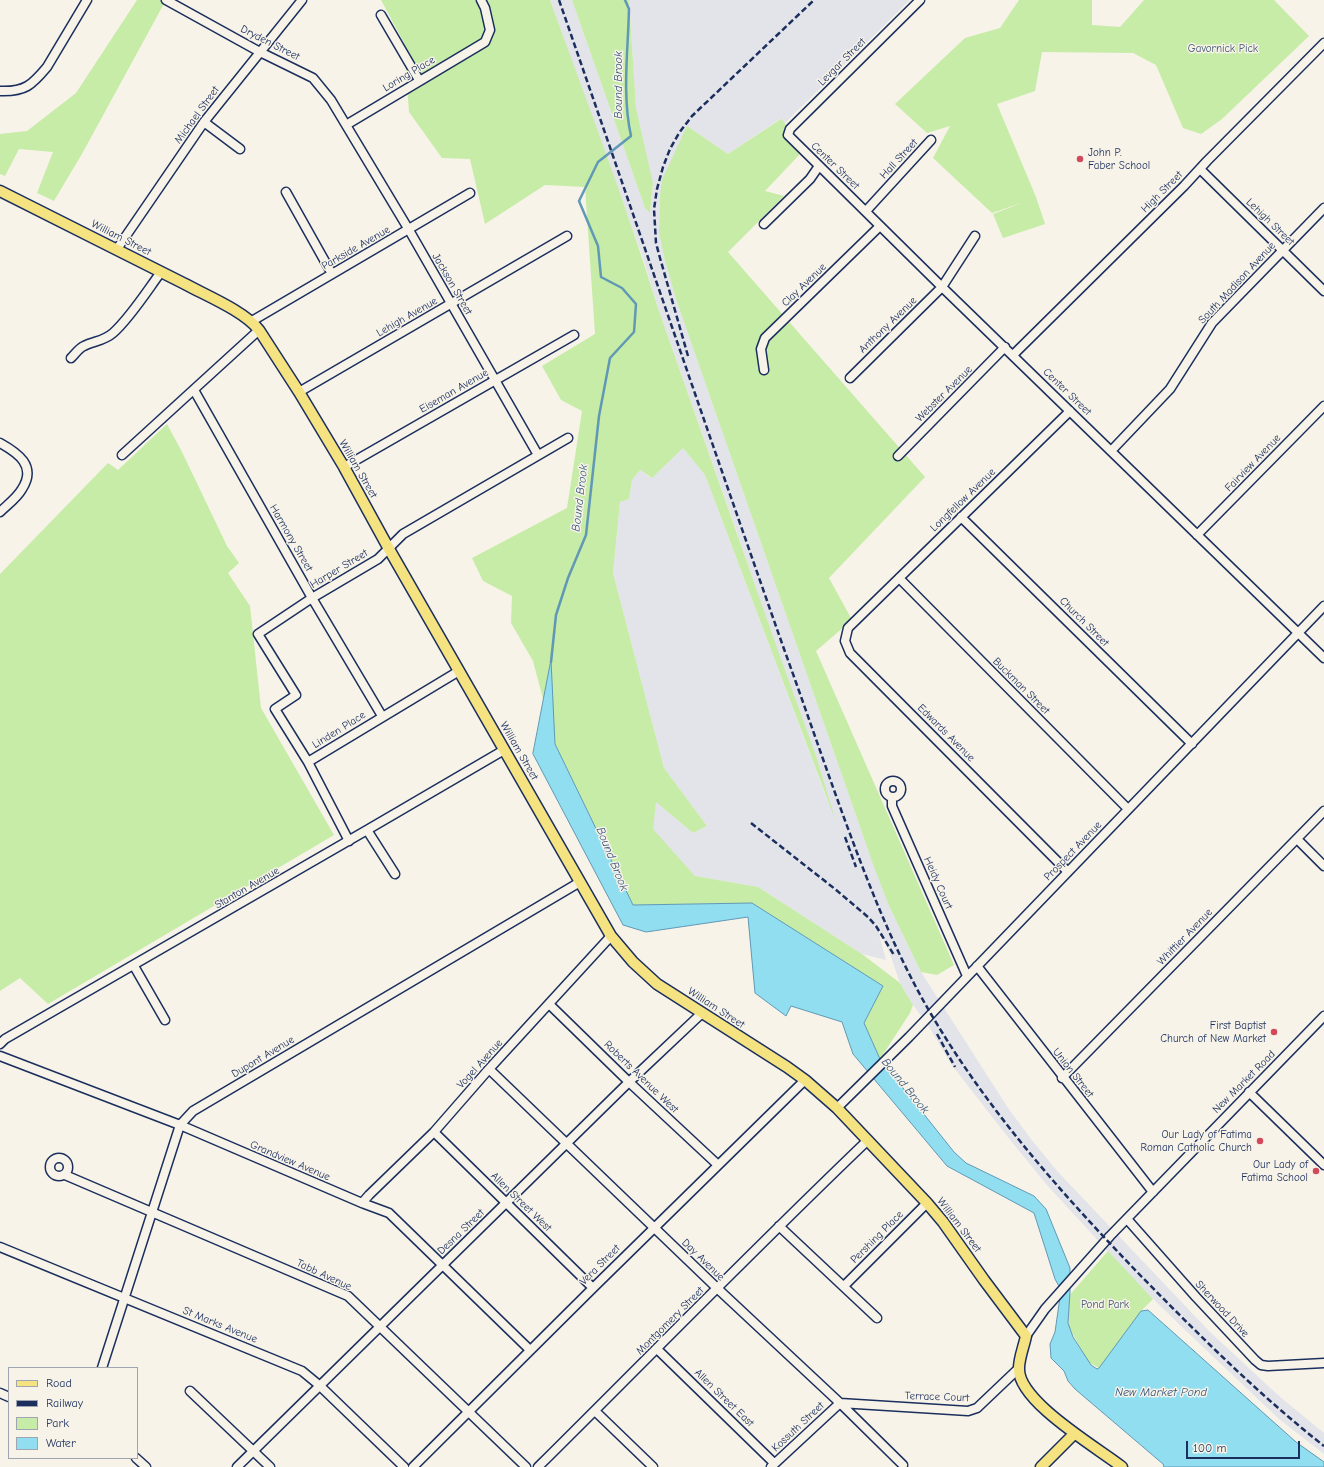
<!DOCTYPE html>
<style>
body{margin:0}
#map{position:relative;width:1324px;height:1467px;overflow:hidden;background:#f7f3e8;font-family:"Comic Neue",sans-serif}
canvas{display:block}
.legend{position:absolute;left:8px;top:1367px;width:130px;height:92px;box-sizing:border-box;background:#f7f3e8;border:1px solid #9fa5b1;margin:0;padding:5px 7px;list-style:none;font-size:12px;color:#1b2f5e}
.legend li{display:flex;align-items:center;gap:8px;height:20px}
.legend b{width:20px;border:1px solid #9fa5b1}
.scale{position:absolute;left:1186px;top:1441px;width:114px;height:18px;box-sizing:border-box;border:2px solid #1b2f5e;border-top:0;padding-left:5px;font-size:12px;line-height:14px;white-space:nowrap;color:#1b2f5e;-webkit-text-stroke:3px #f7f3e8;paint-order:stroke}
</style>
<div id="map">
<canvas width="1324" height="1467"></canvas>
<ul class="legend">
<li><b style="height:5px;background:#f5e382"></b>Road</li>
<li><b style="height:5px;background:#1b2f5e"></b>Railway</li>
<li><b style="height:11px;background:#c6eca7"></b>Park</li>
<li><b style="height:11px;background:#90deef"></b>Water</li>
</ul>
<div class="scale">100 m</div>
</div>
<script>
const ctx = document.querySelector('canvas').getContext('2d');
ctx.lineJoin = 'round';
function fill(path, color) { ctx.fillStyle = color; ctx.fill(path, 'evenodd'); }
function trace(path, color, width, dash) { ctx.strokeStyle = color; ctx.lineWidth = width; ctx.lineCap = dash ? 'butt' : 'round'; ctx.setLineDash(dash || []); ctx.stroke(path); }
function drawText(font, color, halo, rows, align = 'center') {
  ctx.font = font + ' "Comic Neue",sans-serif'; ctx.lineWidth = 3; ctx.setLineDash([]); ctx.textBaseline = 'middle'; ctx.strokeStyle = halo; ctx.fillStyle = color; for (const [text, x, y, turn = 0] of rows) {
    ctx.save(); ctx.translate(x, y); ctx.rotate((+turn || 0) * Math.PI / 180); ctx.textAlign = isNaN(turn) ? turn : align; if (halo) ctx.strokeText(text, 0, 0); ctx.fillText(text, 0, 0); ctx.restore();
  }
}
const built = new Path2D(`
 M550,0H572L645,208L650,213L653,185L636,108L629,0H910L785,123L780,119L728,154L687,126L660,196L659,233L665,261L677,302L868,850L889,906L921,972L1008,1108L1034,1143L1058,1172L1210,1332L1279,1396L1324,1433V1454L1279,1419L1183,1328L1138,1284L1046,1184L1007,1136L951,1064L928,1025L913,1005L900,983L890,954L876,923L886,960L862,954L758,887L695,876L652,829L656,802L693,833L707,826L664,768L613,573L620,502L629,499L632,480L640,470L648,476L652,478L683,448L705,475L833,815L735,527L658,308L643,258Z`);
const green = new Path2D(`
 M137,0H166L83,152L54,201L37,193L53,152L19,149L5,176L0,174V134L27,131L76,93Z
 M381,0H550C587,102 626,204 658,308L777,648L816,756L836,822L705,475L683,448L652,478L640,470L632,480L629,499L620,502L613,573L664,768L707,826L693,833L656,802L653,829L695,876L758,887L862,954L900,983L913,1005L910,1013L880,1059L864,1023L883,986L752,903L633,905L555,744L533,661L511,623L512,596L483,581L472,558L567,508L582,411L561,400L542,366L595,334L585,187L545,185L485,224L470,159L442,158L409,112L404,43Z
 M572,0H629L636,108L653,183L650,213L645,208Z
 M1019,0H1092V25L1120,27L1144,0H1274L1309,36L1222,119L1201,134L1183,128L1156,65L1133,53L1042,52L1035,91L997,104L1036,197L1045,224L1003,238L993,214L1024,202L992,213L933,158L950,126L927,133L895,104L965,38L1000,28Z
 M781,119L785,123L788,138L800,154L765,191L784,196L728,252L925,477L829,578L852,620L816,651L954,965L937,975L921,972L889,906L874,867L677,302L665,261L659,233L660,196L662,180L687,126L728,154Z
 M167,424L182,452L227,546L239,563L228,573L250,606L261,708L334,835L48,1004L20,978L0,991V574L108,463L118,470Z
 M1108,1251L1153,1299L1141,1311L1099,1368L1088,1362L1069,1327L1068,1297Z`);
const water = new Path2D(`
 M551,660L555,744L633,905L752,903L883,986L864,1023L880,1059L954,1152L966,1163L1034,1196L1046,1209L1070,1268V1292L1068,1323L1073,1337L1091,1365L1097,1369L1099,1368L1141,1311L1148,1310L1296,1442L1324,1462V1467H1164L1163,1464L1075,1389L1068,1381L1064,1371L1051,1358L1050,1344L1055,1332L1061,1290L1055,1279L1034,1213L947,1166L853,1054L842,1022L791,1006L786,1016L755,993L748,917L646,932L623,925L533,754Z`);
const stream = new Path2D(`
 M551,662L556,615L568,578L586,535L599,416L610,358L634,332L636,304L622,288L601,277L598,246L579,201L598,162L631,136C622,95 628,51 629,9L625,0`);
const minor = new Path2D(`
 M166,0L260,52L313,78L331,100L409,230L538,455
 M920,0L790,129L788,135L942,287L1324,658
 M381,15L419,80
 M0,91C25,92 32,85 47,67L87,0
 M204,122L240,149
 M346,125L485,42L490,30L485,8L481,0
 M1200,169L1324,291
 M286,192L332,274
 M866,211L931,140
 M764,224L810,179L819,166
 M117,249L204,122L302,0
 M252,321L470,193
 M1013,355L1184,186L1207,161L1324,43
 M71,358C75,354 79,348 84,346C94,341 104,341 113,333C130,318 147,291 161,272
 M764,370L761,349L765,338L880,226
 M850,378L942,287L975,236
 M194,390L312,598L382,716
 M299,392L567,236
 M0,443C18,453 37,466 22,489C17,498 7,505 0,512
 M1111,451L1170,389L1212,323L1324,208
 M122,455L259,330
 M898,456L1005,347
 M344,467L574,335
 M961,517L1192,744
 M1197,535L1324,406
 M899,578L1128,809
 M308,762L459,671
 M885 789a8 8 0 1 1 16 0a8 8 0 1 1-16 0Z
 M892,798V806L967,976
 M367,830L395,874
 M1297,839L1324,866
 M349,841L308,762L275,709L296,695L258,634L312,598L378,559L403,534L568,438
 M1068,872L850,653L845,641L848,628L1070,411
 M134,966L165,1020
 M977,966L1153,1192
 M549,1004L629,1082L718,1165
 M0,1044L5,1039L367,830L504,750
 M0,1056L180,1125L362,1203L389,1213L530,1350
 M489,1069L718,1289L840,1403L903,1465
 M1062,1078L1324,811
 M1249,1092L1324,1165
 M837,1108L909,1037L1324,606
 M434,1132L593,1288
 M50 1167a9 9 0 1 1 18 0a9 9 0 1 1-18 0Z
 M65,1175L348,1296L526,1467
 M362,1203L369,1195L434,1132L489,1069L611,936
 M1127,1219L1196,1297L1255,1360L1261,1365L1268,1366L1324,1363
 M779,1226L877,1318
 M0,1247L302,1371L319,1385L404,1467
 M844,1286L927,1203
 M1026,1336L1045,1309L1110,1236L1324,1016
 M657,1349L774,1463
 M102,1368L180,1125L193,1111L580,882
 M190,1391L270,1467
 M0,1393L9,1397
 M595,1411L653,1467
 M136,1458L146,1467
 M237,1467L629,1082L701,1014
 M413,1467L593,1288L805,1080
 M538,1467C648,1358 756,1247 868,1140
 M771,1467L840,1403L968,1411L977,1408L1018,1369`);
const major = new Path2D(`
 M0,191C62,222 123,253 185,284C207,296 244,311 259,330L299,392L344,467L389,549L611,936L633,962L657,984L787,1067L805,1080L837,1108L927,1203L943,1222L984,1280L1026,1336C1024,1346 1019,1358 1019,1368C1017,1401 1098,1448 1122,1467
 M1041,1467L1074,1434`);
const rail = new Path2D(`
 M559,0C634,216 708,433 784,649C804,704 823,760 843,815C868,883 894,951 931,1014C988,1111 1062,1194 1140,1275C1199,1335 1258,1394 1324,1446
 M688,356L660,258L656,243L654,209L657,189L663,167L670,149L679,133L692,116L814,0
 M751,823L835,889L868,917L876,926L894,955
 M845,837L856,867
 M937,1034L955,1067`);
const markers = [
 [1080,159,4,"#d1495b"],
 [1274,1032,4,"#d1495b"],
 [1260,1141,4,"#d1495b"],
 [1316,1171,4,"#d1495b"]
];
const streetNames = [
 ["Dryden Street",270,43,27],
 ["Levgar Street",842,62,-45],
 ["Loring Place",409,74,-31],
 ["Michael Street",197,115,-54],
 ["Hall Street",899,159,-47],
 ["Center Street",835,166,44],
 ["High Street",1162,192,-45],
 ["Lehigh Street",1270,222,44],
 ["William Street",121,238,27],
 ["Parkside Avenue",356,248,-30],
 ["South Madison Avenue",1237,283,-47],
 ["Jackson Street",452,284,60],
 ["Clay Avenue",804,285,-44],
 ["Lehigh Avenue",407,317,-30],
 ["Anthony Avenue",888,325,-44],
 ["Eiseman Avenue",454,391,-30],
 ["Center Street",1067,392,44],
 ["Webster Avenue",944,394,-45],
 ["Fairview Avenue",1253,463,-46],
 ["William Street",358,469,60],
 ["Longfellow Avenue",963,500,-44],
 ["Harmony Street",291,538,60],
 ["Harper Street",339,569,-31],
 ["Church Street",1084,622,45],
 ["Buckman Street",1021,686,45],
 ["Linden Place",339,730,-32],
 ["Edwards Avenue",946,733,45],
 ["William Street",519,751,60],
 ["Prospect Avenue",1073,851,-46],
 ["Heidy Court",938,883,66],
 ["Stanton Avenue",247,888,-30],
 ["Whittier Avenue",1185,937,-46],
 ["William Street",716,1008,33],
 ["Dupont Avenue",263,1057,-31],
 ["Vogel Avenue",480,1064,-48],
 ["Union Street",1073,1073,52],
 ["Roberts Avenue West",641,1077,44],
 ["New Market Road",1244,1082,-45],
 ["Grandview Avenue",290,1161,23],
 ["Allen Street West",521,1202,44],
 ["William Street",959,1225,53],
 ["Desna Street",461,1232,-44],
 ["Pershing Place",877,1237,-45],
 ["Day Avenue",703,1260,44],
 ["Vera Street",600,1265,-45],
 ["Tabb Avenue",324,1275,25],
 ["Sherwood Drive",1222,1309,47],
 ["Montgomery Street",670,1321,-45],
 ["St Marks Avenue",220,1325,22],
 ["Terrace Court",937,1397,2],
 ["Allen Street East",724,1398,44],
 ["Kossuth Street",798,1427,-43]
];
const parkNames = [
 ["Gavornick Pick",1223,49],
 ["Pond Park",1105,1305]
];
const poiNames = [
 ["John P.",1088,153,"left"],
 ["Faber School",1088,166,"left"],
 ["First Baptist",1266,1026],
 ["Church of New Market",1266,1039],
 ["Our Lady of Fatima",1252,1135],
 ["Roman Catholic Church",1252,1148],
 ["Our Lady of",1308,1165],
 ["Fatima School",1308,1178]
];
const waterNames = [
 ["Bound Brook",619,85,-90],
 ["Bound Brook",580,498,-83],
 ["Bound Brook",612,859,68],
 ["Bound Brook",905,1086,51],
 ["New Market Pond",1161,1393]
];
fill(built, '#e3e3ea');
fill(green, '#c6eca7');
fill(water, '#90deef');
trace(water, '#6198b5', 1);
trace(stream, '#6198b5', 2.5);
trace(minor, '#1b2f5e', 11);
trace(major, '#1b2f5e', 13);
trace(minor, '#f7f3e8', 8);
trace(major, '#f5e382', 10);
trace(rail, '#1b2f5e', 2.5, [6, 3]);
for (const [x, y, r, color] of markers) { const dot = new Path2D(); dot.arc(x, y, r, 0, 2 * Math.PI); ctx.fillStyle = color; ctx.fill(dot); trace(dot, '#f7f3e8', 1.5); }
drawText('11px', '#1b2f5e', '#f7f3e8', streetNames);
drawText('11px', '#3d556d', '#f7f3e8', parkNames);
drawText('11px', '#1b2f5e', '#f7f3e8', poiNames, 'right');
drawText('italic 12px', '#32527b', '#f7f3e8', waterNames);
</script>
